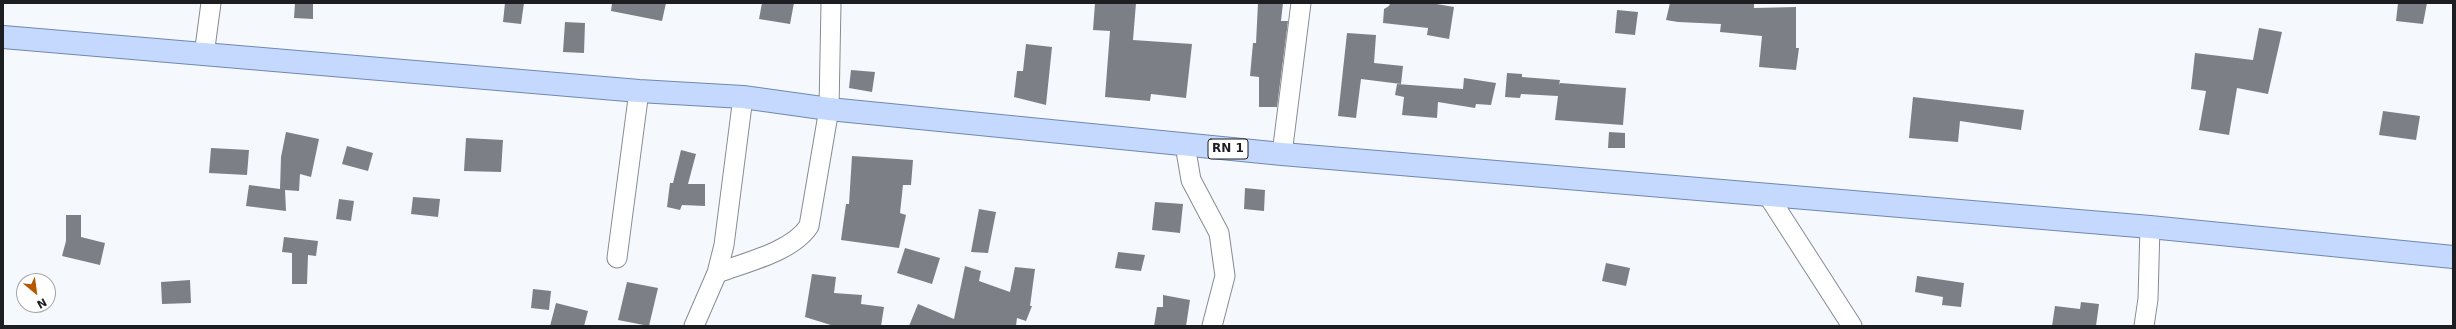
<!DOCTYPE html>
<style>
body{margin:0}
#map{position:relative;width:2456px;height:329px;overflow:hidden;background:#f5f9fe;font-family:"DejaVu Sans",sans-serif}
canvas{display:block}
.frame{position:absolute;inset:0;border:4px solid #1d1e21;pointer-events:none}
.north{position:absolute;left:16px;top:273px;width:40px;height:40px;box-sizing:border-box;background:#fff;border:1px solid #a5a5a6;border-radius:50%;rotate:151deg;font-size:11px;font-weight:700;line-height:16px;text-align:center;color:#1d1e21}
.north::after{content:'';display:block;margin:auto;width:14px;height:18px;background:#b55800;clip-path:polygon(50% 0,100% 100%,50% 72%,0 100%)}
</style>
<div id="map">
<canvas width="2456" height="329"></canvas>
<div class="frame"></div>
<div class="north">N</div>
</div>
<script>
const ctx = document.querySelector('canvas').getContext('2d');
ctx.lineJoin = 'round';
function fill(path, color) { ctx.fillStyle = color; ctx.fill(path, 'evenodd'); }
function trace(path, color, width, dash) { ctx.strokeStyle = color; ctx.lineWidth = width; ctx.lineCap = dash ? 'butt' : 'round'; ctx.setLineDash(dash || []); ctx.stroke(path); }
function drawText(font, color, halo, rows, align = 'center') {
  ctx.font = font + ' "DejaVu Sans",sans-serif'; ctx.lineWidth = 3; ctx.setLineDash([]); ctx.textBaseline = 'middle'; ctx.strokeStyle = halo; ctx.fillStyle = color; for (const [text, x, y, turn = 0] of rows) {
    ctx.save(); ctx.translate(x, y); ctx.rotate((+turn || 0) * Math.PI / 180); ctx.textAlign = isNaN(turn) ? turn : align; if (halo) ctx.strokeText(text, 0, 0); ctx.fillText(text, 0, 0); ctx.restore();
  }
}
const building = new Path2D(`
 M295,3H313V19L294,18Z
 M505,3H524L521,24L503,22Z
 M612,3H666L662,21L611,11Z
 M762,3H794L790,24L759,19Z
 M1095,3H1136L1133,40L1192,44L1186,98L1151,94L1150,101L1105,97L1110,31L1093,30Z
 M1258,3H1283L1281,21H1288L1277,107H1259V77L1250,76L1253,43H1256Z
 M1390,3H1431L1454,7L1449,39L1427,35L1428,28L1383,23L1384,9L1389,6Z
 M1670,3H1754V8L1796,7V48H1799L1796,70L1759,67L1762,36L1720,32L1721,24L1678,22L1666,20Z
 M2398,3H2427L2423,24L2396,21Z
 M1617,10L1638,12L1635,35L1615,33Z
 M565,22L585,23L584,53L563,52Z
 M2259,28L2282,32L2268,94L2237,88L2229,135L2199,130L2206,91L2191,89L2195,53L2253,60Z
 M1347,33L1376,35L1374,63L1403,66L1401,84L1361,79L1356,118L1338,116Z
 M1026,44L1052,47L1046,105L1014,97L1017,71H1023Z
 M851,70L875,72L872,92L849,88Z
 M1507,73L1522,74V77L1560,80L1559,85L1560,83L1626,88L1623,125L1555,120L1558,96L1521,94L1520,98L1505,97Z
 M1464,78L1496,83L1491,105L1476,104L1475,108L1438,102L1437,118L1402,115L1404,97L1395,95L1397,84L1463,89Z
 M1913,97L2024,110L2021,130L1960,121L1958,142L1909,138Z
 M2383,111L2420,116L2416,140L2379,135Z
 M286,132L319,139L311,177L300,174L299,191L285,190L286,211L246,206L249,185L280,189L281,157Z
 M1609,132L1625,133V148H1608Z
 M466,138L503,140L501,172L464,171Z
 M347,146L373,153L368,171L342,164Z
 M211,148L249,150L247,175L209,173Z
 M681,150L696,154L688,184H705V206L682,205L680,210L667,207L670,183H673Z
 M852,156L913,160L911,185H903L900,213L906,215L899,248L841,240L846,204H849Z
 M1245,188L1265,190L1264,211L1244,209Z
 M413,197L440,199L438,217L411,214Z
 M339,199L354,201L351,221L336,219Z
 M1155,202L1183,204L1180,233L1152,230Z
 M979,209L996,212L988,253L971,252Z
 M66,215H81V237L105,243L100,265L62,256L66,241Z
 M284,237L318,241L316,256L308,255L307,284H292V253L282,252Z
 M905,248L940,258L932,284L897,273Z
 M1118,252L1145,255L1141,271L1115,268Z
 M1606,263L1630,268L1626,286L1602,281Z
 M965,266L981,271L979,281L1010,292L1015,267L1035,269L1030,306H1032L1026,321L1017,318L1016,326H909L918,304L954,319Z
 M812,274L836,277L834,293L862,295L861,304L884,307L881,326H834L805,317Z
 M1917,276L1964,283L1961,307L1942,305L1943,297L1915,292Z
 M190,280L191,303L162,304L161,282Z
 M627,282L658,288L649,326L618,320Z
 M533,289L551,291L549,310L531,308Z
 M1163,295L1190,300L1186,326H1154L1157,307H1163Z
 M2081,302L2099,304L2096,326H2052L2055,306L2080,309Z
 M556,303L588,311L584,326H550Z`);
const minor = new Path2D(`
 M204,55L211,3
 M1185,145L1191,180L1219,233L1225,276L1212,326
 M1282,154L1301,3
 M1769,197L1852,326
 M617,258L639,91
 M717,273C746,262 792,252 809,226L829,109L831,3
 M694,326L717,273L724,245L743,97
 M2144,326L2148,299L2150,227`);
const major = new Path2D(`
 M3,37L639,91L743,97L829,109L1282,154L2150,227L2453,257`);
const shields = [
 [1228,149,40]
];
const shieldNames = [
 ["RN 1",1228,149]
];
fill(building, '#7c8086');
trace(minor, '#878b91', 21);
trace(major, '#7087af', 24);
trace(minor, '#fff', 19);
trace(major, '#c4d9fd', 22);
for (const [x, y, w] of shields) { const box = new Path2D(); box.roundRect(x - w / 2, y - 10, w, 20, 3); ctx.fillStyle = '#fff'; ctx.fill(box); trace(box, '#1d1e21', 1); }
drawText('bold 12px', '#1d1e21', null, shieldNames);
</script>
